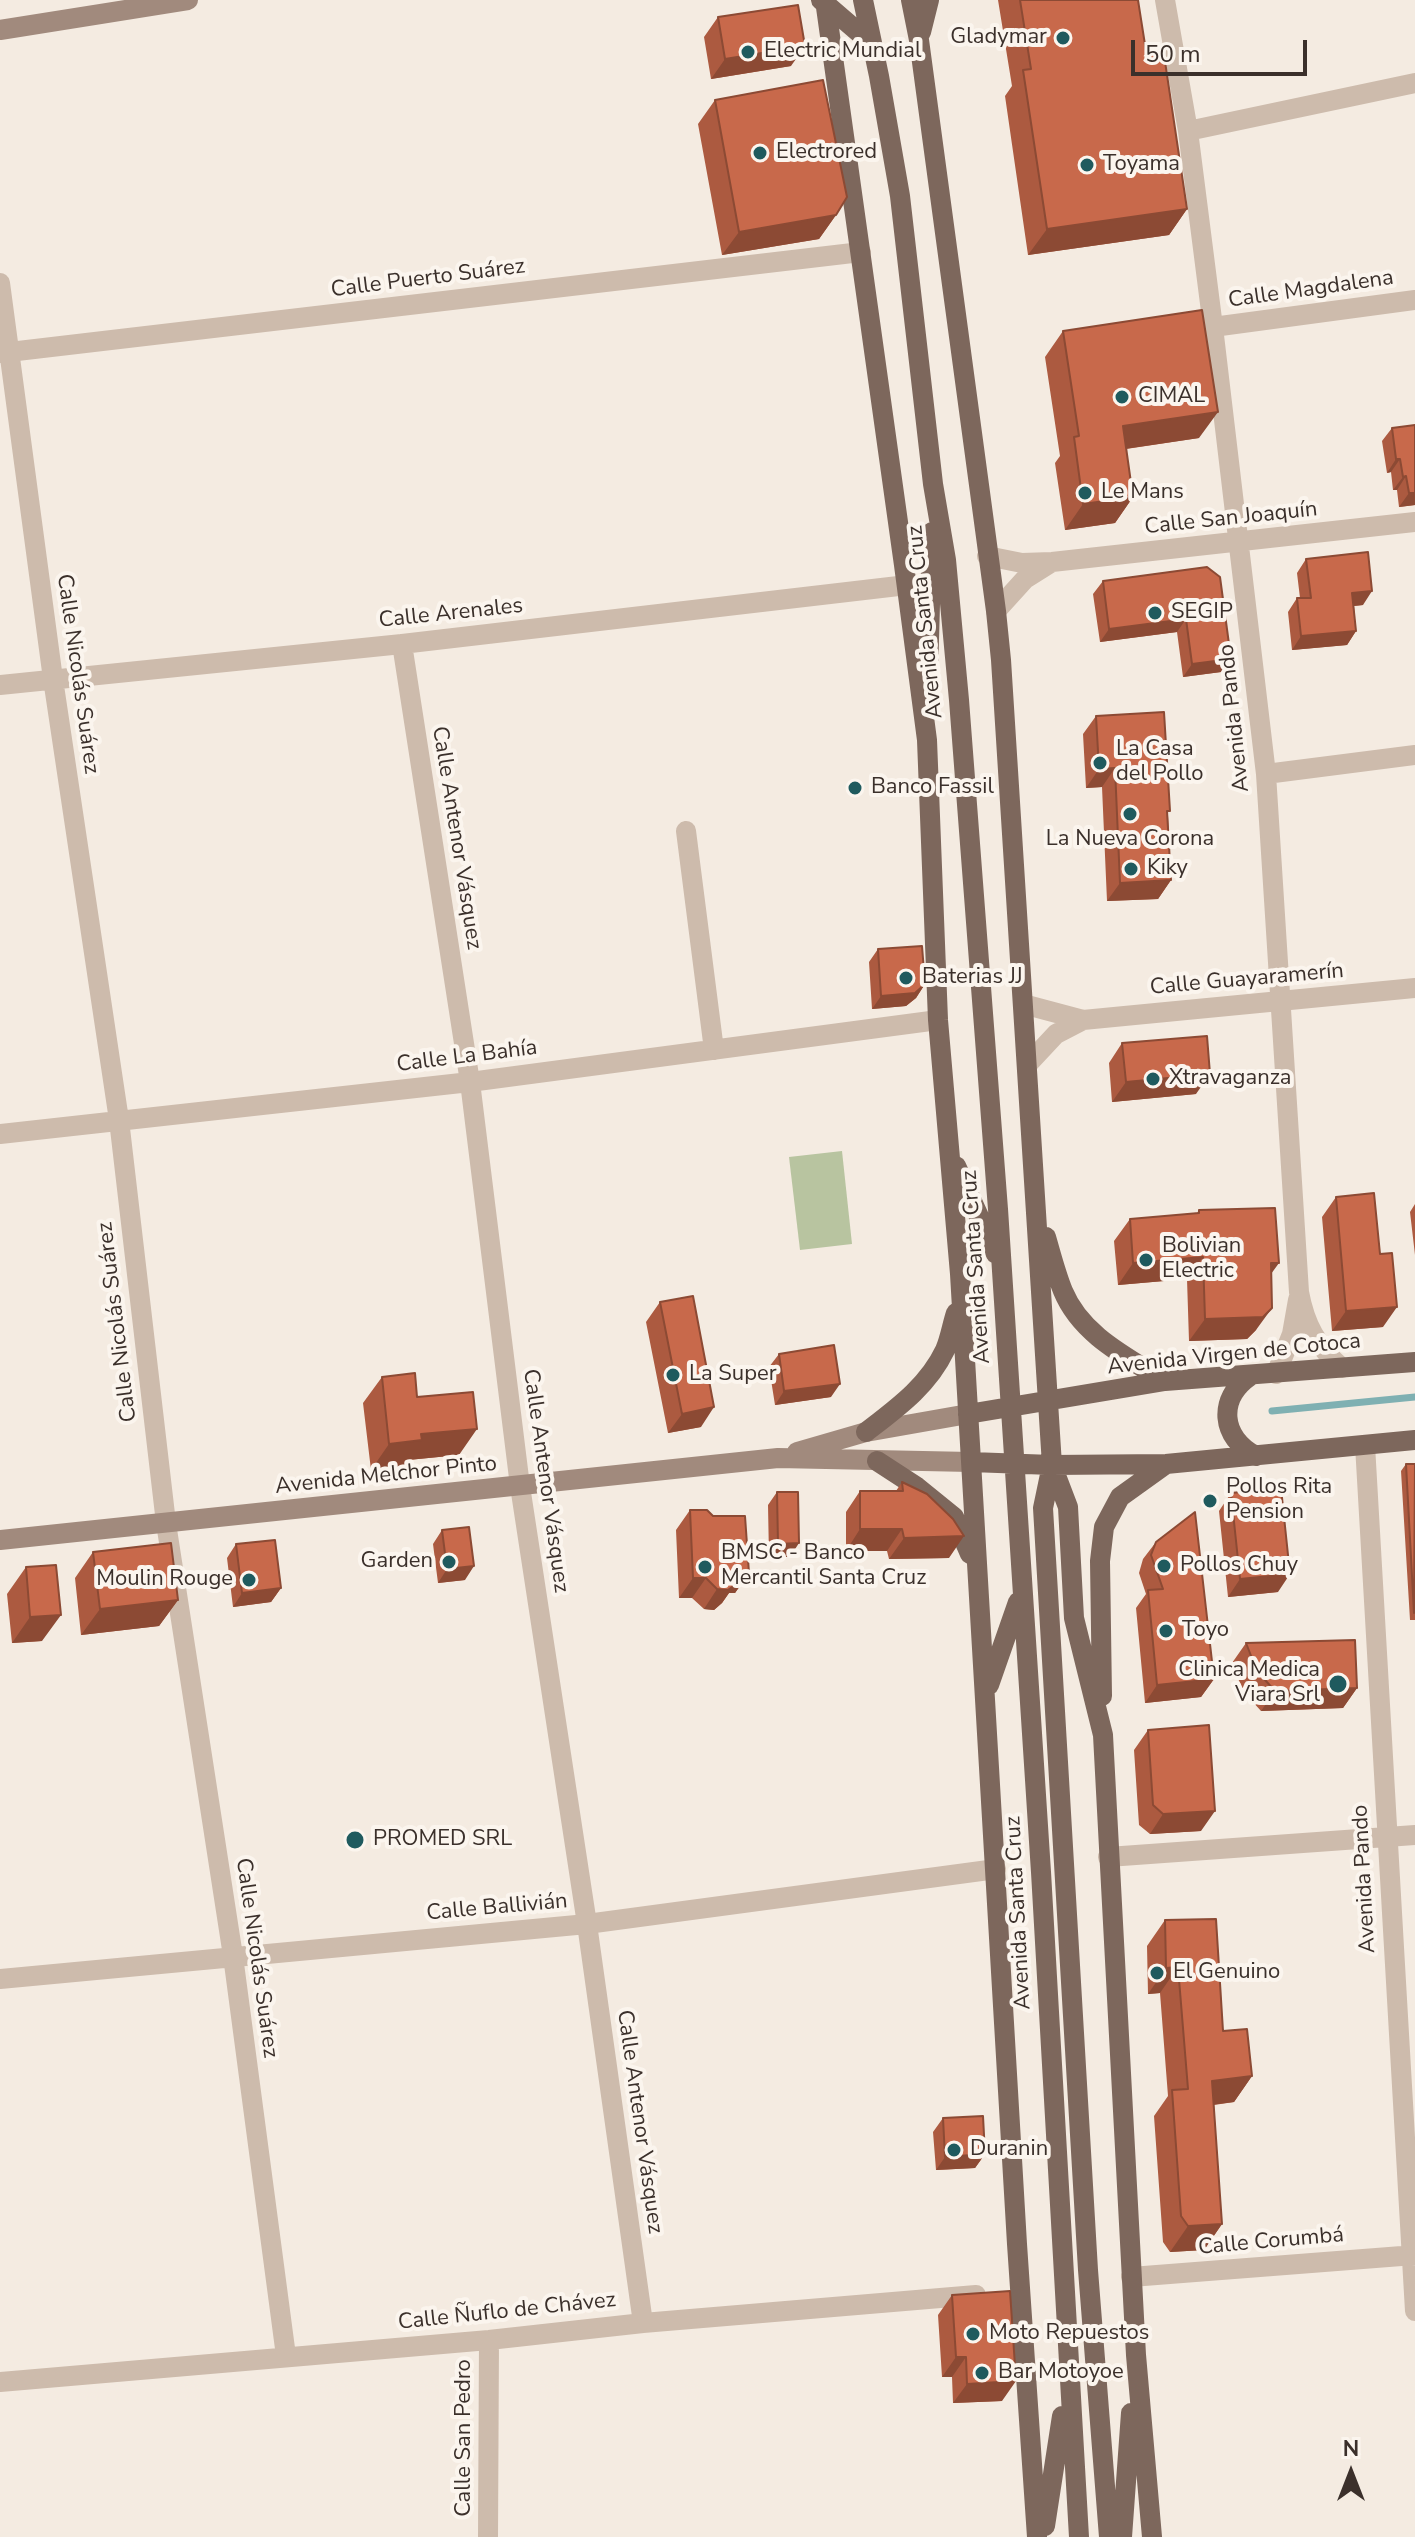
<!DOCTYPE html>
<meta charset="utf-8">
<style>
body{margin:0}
#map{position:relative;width:1415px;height:2537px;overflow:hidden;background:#f4ebe1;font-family:"Nunito Sans",sans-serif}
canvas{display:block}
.north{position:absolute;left:1311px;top:2433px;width:80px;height:80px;-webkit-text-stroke:6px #fbf5ee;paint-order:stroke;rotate:0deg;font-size:22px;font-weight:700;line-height:32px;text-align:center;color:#3b302b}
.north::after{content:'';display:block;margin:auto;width:28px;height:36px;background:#3b302b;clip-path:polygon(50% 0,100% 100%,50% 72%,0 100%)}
.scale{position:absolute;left:1131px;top:40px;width:176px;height:36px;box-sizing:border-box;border:4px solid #3b302b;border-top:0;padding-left:10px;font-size:24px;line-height:28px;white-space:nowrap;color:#3b302b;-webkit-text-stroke:6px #fbf5ee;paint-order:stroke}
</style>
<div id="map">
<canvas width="1415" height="2537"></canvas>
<div class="north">N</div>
<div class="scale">50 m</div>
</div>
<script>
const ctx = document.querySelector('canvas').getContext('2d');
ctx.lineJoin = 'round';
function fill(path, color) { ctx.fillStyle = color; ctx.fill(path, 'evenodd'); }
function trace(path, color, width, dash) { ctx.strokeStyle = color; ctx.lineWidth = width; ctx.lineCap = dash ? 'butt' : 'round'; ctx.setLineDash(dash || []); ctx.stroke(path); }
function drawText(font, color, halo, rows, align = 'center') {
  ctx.font = font + ' "Nunito Sans",sans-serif'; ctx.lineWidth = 8; ctx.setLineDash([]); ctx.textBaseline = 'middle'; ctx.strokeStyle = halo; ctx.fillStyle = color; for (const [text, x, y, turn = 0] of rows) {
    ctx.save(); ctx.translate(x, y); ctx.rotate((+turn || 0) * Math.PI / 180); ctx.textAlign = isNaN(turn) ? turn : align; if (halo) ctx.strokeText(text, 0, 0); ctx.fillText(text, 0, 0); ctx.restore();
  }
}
const green = new Path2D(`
 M842,1151L852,1244L800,1250L789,1157Z`);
const stream = new Path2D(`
 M1272,1411L1415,1397`);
const street = new Path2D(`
 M1165,0L1188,131L1213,327L1266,774L1299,1292C1305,1325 1317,1346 1342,1368
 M1188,131L1415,83
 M0,283L53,679L119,1120L166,1523L233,1956L286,2356
 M1213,327L1415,300
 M0,353L861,252
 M987,556L1022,563L1052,562L1415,522
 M996,611L1025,579L1052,562
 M402,644L470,1082L520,1486L587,1924L643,2323
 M0,685L402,644L907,585
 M1266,774L1415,755
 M686,831L714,1050
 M1023,1004L1083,1020
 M1028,1064L1056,1034L1083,1020L1415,988
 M0,1134L470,1082L938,1020
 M1276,1374L1292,1334L1298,1300
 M1365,1445L1415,2311
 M1108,1857L1415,1835
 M0,1979L587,1924L996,1869
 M1131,2277L1415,2255
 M0,2382L489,2340L643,2323L976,2295
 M488,2537L489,2340`);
const secondary = new Path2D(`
 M0,30L188,0
 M797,1452L866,1432L968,1414
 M0,1540L778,1458L971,1462`);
const primary = new Path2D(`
 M821,0L871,43
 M825,0L904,565L927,740L938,1020L960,1274L1017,2244L1037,2537
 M863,0L879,76L900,196L933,484L946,560L959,700L998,1209L1041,1872L1079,2537
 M911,0L919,40L996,611L1001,660L1052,1465L1043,1508L1088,2270L1109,2537
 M921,32L929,0
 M928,676L932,532
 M956,1166L996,1254
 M1046,1237C1051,1254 1056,1274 1063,1291C1081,1335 1127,1357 1165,1381
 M1250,1376C1217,1399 1221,1438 1256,1456
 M968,1414L1165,1381L1415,1362
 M866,1432C897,1408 928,1386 945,1350C950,1339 952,1325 956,1313
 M877,1461L917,1487L954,1517L970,1554
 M971,1462L1052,1465L1166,1464L1415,1440
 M1052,1465L1068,1507L1074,1618L1103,1735L1136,2355L1152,2537
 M989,1685L1018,1602
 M1102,1696L1100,1561L1104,1527L1120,1497L1166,1464
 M1045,2526L1062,2416
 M1122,2537L1131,2413`);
const wall = new Path2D(`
 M998,0H1138L1146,51L1187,209L1169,235L1028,255L1005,96L1012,86Z
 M718,17L791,66L711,79L704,37Z
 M715,100L836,215L819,239L722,255L698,124Z
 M1063,331L1199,438L1126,449L1133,497L1115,523L1065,530L1055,463L1060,456L1045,357Z
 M1392,428L1415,505L1399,507L1397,490H1393L1391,472L1387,473L1382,441Z
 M1306,559L1363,605L1354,606L1356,631L1347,645L1292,650L1288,612L1297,598H1300L1297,573Z
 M1207,567L1221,672L1183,677L1177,632L1100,642L1093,594L1103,581Z
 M1096,716L1168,815L1171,880L1158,899L1107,901L1102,787L1086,788L1083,734Z
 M878,949L925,984L916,998L906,1006L872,1009L869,962Z
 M1122,1043L1196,1094L1112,1102L1109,1063Z
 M1336,1197L1383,1327L1332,1331L1322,1217Z
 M1415,1204V1255L1410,1212Z
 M1199,1210L1271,1274L1256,1330L1247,1339L1189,1341L1187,1279L1118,1285L1114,1241L1130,1219L1197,1213Z
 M660,1302L701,1427L668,1433L646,1322Z
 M779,1354L831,1397L775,1405L769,1367Z
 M382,1377L417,1397L459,1455L408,1460L404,1467L371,1470L363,1403Z
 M1406,1464H1415V1620H1410L1401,1471Z
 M902,1482L949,1558L889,1559L887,1551H846V1512L860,1491H896Z
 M777,1492L790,1557H769L768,1505Z
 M1231,1493L1278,1592L1228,1597L1219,1511Z
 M690,1510L749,1573L735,1593H729L722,1603L714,1610L704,1609L692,1598H679L676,1530Z
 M442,1530L465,1580L438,1583L433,1544Z
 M1156,1542L1214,1679L1201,1697L1145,1703L1136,1608L1146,1594L1139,1573L1143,1559Z
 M236,1544L281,1588L271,1602L233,1607L227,1558Z
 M93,1552L178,1600L159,1626L81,1635L75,1578Z
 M26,1567L42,1641L12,1643L7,1594Z
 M1246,1643L1357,1688L1343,1708L1261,1711L1243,1691L1232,1663Z
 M1148,1730L1201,1831L1150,1834L1139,1825L1134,1750Z
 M1165,1920L1223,2031L1252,2076L1234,2102L1214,2105L1222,2224L1204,2250L1170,2252L1163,2242L1154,2116L1168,2096L1160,1993L1148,1994L1147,1946Z
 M943,2118L985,2154L975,2168L936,2170L933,2132Z
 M952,2295L1002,2401L953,2403L952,2377H942L938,2315Z`);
const shadedWall = new Path2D(`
 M805,46L791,66L711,79L725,59Z
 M1187,209L1169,235L1028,255L1047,229Z
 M836,215L819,239L722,255L739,232Z
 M1218,412L1199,438L1104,452L1123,426Z
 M1396,459H1400L1391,472L1387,473Z
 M1406,476L1397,490H1393L1403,477Z
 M1409,493H1415V505L1399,507Z
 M1133,497L1115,523L1065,530L1083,504Z
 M1372,591L1363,605L1343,607L1352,593Z
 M1186,619L1177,632L1100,642L1109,629Z
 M1356,631L1347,645L1292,650L1301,636Z
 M1231,659L1221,672L1183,677L1192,664Z
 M1115,768L1102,787L1086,788L1099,769Z
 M1171,880L1158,899L1107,901L1120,883Z
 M925,984L916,998L906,1006L872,1009L881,996Z
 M1210,1074L1196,1094L1112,1102L1126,1082Z
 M1203,1257L1187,1279L1118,1285L1133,1263Z
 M1271,1263H1279L1263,1285Z
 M1397,1307L1383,1327L1332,1331L1346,1311Z
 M1272,1308L1256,1330L1247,1339L1189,1341L1205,1319Z
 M840,1384L831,1397L775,1405L784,1391Z
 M714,1407L701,1427L668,1433L682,1414Z
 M477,1429L459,1455L408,1460L404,1467L371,1470L389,1444L421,1434Z
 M860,1529H902L887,1551H846Z
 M964,1536L949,1558L889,1559L904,1538Z
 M799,1543L790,1557H769L778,1544Z
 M474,1566L465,1580L438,1583L447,1569Z
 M749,1573L735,1593H729L722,1603L714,1610L704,1609L717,1589L738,1574Z
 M1290,1574L1278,1592L1228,1597L1240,1579Z
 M693,1578H706L692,1598H679Z
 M281,1588L271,1602L233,1607L242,1593Z
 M178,1600L159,1626L81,1635L100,1609Z
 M61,1615L42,1641L12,1643L30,1617Z
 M1214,1679L1201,1697L1145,1703L1157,1685Z
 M1357,1688L1343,1708L1261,1711L1275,1691Z
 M1215,1811L1201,1831L1150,1834L1163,1814Z
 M1178,1967L1160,1993L1148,1994L1166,1968Z
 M1252,2076L1234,2102L1194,2107L1212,2081Z
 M985,2154L975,2168L936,2170L945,2157Z
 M1222,2224L1204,2250L1170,2252L1188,2226Z
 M956,2357H966L952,2377H942Z
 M1016,2381L1002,2401L953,2403L967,2384Z`);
const building = new Path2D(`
 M1020,0H1138L1146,51L1163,48L1187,209L1047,229L1023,70L1031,69Z
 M798,5L805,46L725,59L718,17Z
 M823,80L847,197L836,215L739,232L715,100Z
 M1202,310L1218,412L1123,426L1133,497L1083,504L1074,437L1079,436L1063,331Z
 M1415,425V493H1409L1406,476L1403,477L1400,459H1396L1392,428Z
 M1368,552L1372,591L1352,593L1356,631L1301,636L1297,598H1311L1306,559Z
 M1207,567L1220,577L1231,659L1192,664L1186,619L1109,629L1103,581Z
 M1164,712L1170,811H1167L1171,880L1120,883L1115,768L1099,769L1096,716Z
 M922,946L925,984L915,993L881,996L878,949Z
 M1207,1036L1210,1074L1126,1082L1122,1043Z
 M1374,1193L1380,1254L1392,1253L1397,1307L1346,1311L1336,1197Z
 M1275,1208L1279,1263H1271L1272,1308L1263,1317L1205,1319L1203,1257L1133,1263L1130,1219L1199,1213V1210Z
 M693,1296L714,1407L682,1414L660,1302Z
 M834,1345L840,1384L784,1391L779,1354Z
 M415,1373L417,1397L473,1392L477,1429L421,1434L422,1440L389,1444L382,1377Z
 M1406,1464H1415L1414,1613Z
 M902,1482L927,1494L953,1519L964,1536L904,1538L902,1529H860V1491H903Z
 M1281,1488L1290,1574L1240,1579L1231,1493Z
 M777,1492H798L799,1543L778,1544Z
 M690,1510H707L713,1516H745L749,1573L738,1574L736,1584L728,1590L717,1589L706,1578H693Z
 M1195,1512L1214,1679L1157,1685L1148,1590L1163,1589L1151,1555L1156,1542Z
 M469,1527L474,1566L447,1569L442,1530Z
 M275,1540L281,1588L242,1593L236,1544Z
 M171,1543L178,1600L100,1609L93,1552Z
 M56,1565L61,1615L30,1617L26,1567Z
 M1355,1640L1357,1688L1275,1691L1257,1671L1246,1643Z
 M1209,1725L1215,1811L1163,1814L1153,1805L1148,1730Z
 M1216,1919L1223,2031L1247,2029L1252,2076L1212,2081L1222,2224L1188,2226L1181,2216L1172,2090L1188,2089L1178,1967L1166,1968L1165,1920Z
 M983,2116L985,2154L945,2157L943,2118Z
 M1010,2291L1016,2381L967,2384L966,2357H956L952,2295Z`);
const markers = [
 [1063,38,8,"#1f5a5e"],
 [748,52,8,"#1f5a5e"],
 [760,153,8,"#1f5a5e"],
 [1087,165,8,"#1f5a5e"],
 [1122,397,8,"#1f5a5e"],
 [1085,493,8,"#1f5a5e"],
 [1155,613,8,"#1f5a5e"],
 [1100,763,8,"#1f5a5e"],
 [855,788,8,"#1f5a5e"],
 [1130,814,8,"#1f5a5e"],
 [1131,869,8,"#1f5a5e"],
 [906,978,8,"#1f5a5e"],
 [1153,1079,8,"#1f5a5e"],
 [1146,1260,8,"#1f5a5e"],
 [673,1375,8,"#1f5a5e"],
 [1210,1501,8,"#1f5a5e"],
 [449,1562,8,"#1f5a5e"],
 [1164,1566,8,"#1f5a5e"],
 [705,1567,8,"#1f5a5e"],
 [249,1580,8,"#1f5a5e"],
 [1166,1631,8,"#1f5a5e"],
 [1338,1684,10,"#1f5a5e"],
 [355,1840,10,"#1f5a5e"],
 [1157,1973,8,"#1f5a5e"],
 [954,2150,8,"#1f5a5e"],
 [973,2334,8,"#1f5a5e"],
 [982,2373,8,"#1f5a5e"]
];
const poiNames = [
 ["Gladymar",1047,38,"right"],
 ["Electric Mundial",764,52],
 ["Electrored",776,153],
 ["Toyama",1103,165],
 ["CIMAL",1138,397],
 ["Le Mans",1101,493],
 ["SEGIP",1171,613],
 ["La Casa",1116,750],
 ["del Pollo",1116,775],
 ["Banco Fassil",871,788],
 ["La Nueva Corona",1130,840,"center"],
 ["Kiky",1147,869],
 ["Baterias JJ",922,978],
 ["Xtravaganza",1169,1079],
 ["Bolivian",1162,1247],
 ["Electric",1162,1272],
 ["La Super",689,1375],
 ["Pollos Rita",1226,1488],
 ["Pension",1226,1513],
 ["BMSC - Banco",721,1554],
 ["Mercantil Santa Cruz",721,1579],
 ["Garden",433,1562,"right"],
 ["Pollos Chuy",1180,1566],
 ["Moulin Rouge",233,1580,"right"],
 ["Toyo",1182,1631],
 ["Clinica Medica",1320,1671,"right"],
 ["Viara Srl",1320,1696,"right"],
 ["PROMED SRL",373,1840],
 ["El Genuino",1173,1973],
 ["Duranin",970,2150],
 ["Moto Repuestos",989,2334],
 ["Bar Motoyoe",998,2373]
];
const streetNames = [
 ["Calle Puerto Suárez",428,279,-7],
 ["Calle Magdalena",1311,290,-8],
 ["Calle San Joaquín",1231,519,-6],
 ["Calle Arenales",451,614,-6],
 ["Avenida Santa Cruz",926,622,-96],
 ["Calle Nicolás Suárez",77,674,82],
 ["Avenida Pando",1235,718,-96],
 ["Calle Antenor Vásquez",456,838,81],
 ["Calle Guayaramerín",1247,980,-5],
 ["Calle La Bahía",467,1057,-7],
 ["Avenida Santa Cruz",977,1267,-94],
 ["Calle Nicolás Suárez",118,1322,-97],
 ["Avenida Virgen de Cotoca",1234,1355,-6],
 ["Avenida Melchor Pinto",386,1476,-6],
 ["Calle Antenor Vásquez",545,1481,82],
 ["Avenida Pando",1365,1879,-93],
 ["Calle Ballivián",497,1908,-5],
 ["Avenida Santa Cruz",1019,1913,-93],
 ["Calle Nicolás Suárez",256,1958,82],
 ["Calle Antenor Vásquez",639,2122,82],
 ["Calle Corumbá",1271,2242,-5],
 ["Calle Ñuflo de Chávez",507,2312,-6],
 ["Calle San Pedro",465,2438,-90]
];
fill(green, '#b8c4a0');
trace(stream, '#7fb0b2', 7);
trace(street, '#cdbbac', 20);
trace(secondary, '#a18a7d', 20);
trace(primary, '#7d675c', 20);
fill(wall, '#ac5a40');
fill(shadedWall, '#8c4a34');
fill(building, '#c8694b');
trace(building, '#8c4a34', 2);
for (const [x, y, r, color] of markers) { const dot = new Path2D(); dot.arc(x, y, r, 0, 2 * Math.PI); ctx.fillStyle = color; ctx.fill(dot); trace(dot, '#fbf5ee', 3); }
drawText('22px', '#3b302b', '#fbf5ee', poiNames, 'left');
drawText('22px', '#3b302b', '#fbf5ee', streetNames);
</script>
